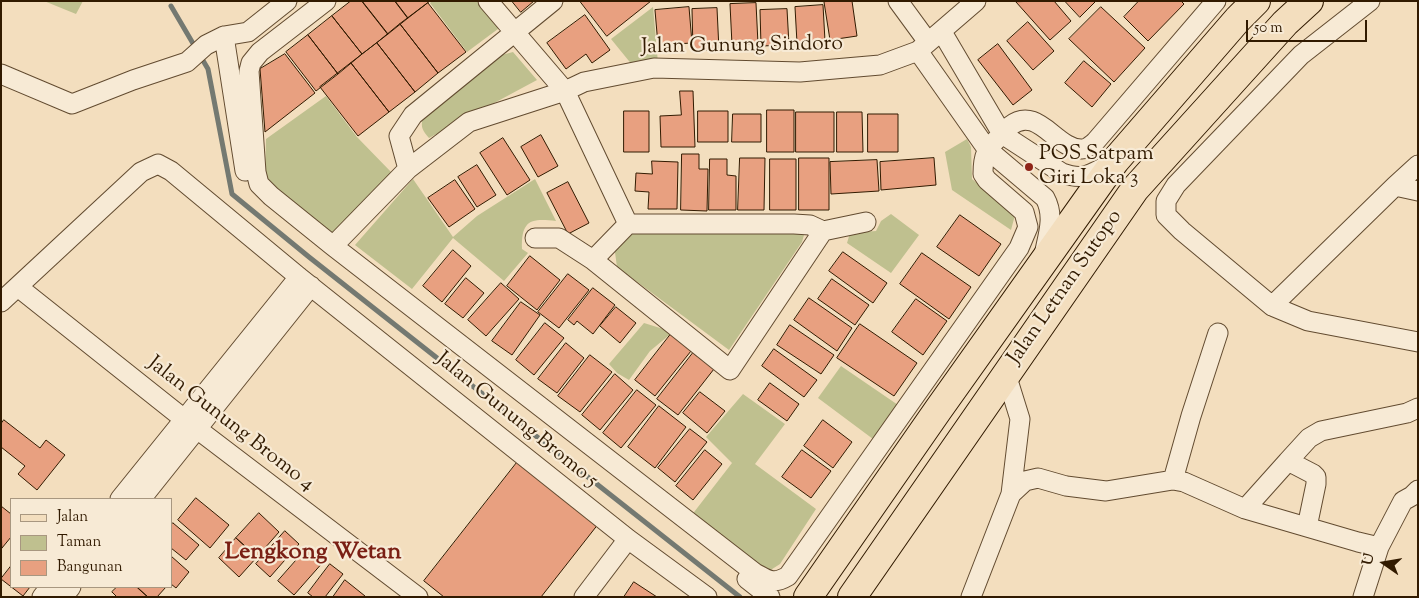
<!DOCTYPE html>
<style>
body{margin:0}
#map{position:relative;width:1419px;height:598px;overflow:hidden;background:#f3debe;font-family:"Sorts Mill Goudy",serif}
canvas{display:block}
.frame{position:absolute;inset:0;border:2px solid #311a00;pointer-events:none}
.legend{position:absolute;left:10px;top:498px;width:162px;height:90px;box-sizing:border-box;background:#f7ead5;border:1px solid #a89780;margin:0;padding:6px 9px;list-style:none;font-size:15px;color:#311a00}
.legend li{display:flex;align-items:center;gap:10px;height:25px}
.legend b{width:25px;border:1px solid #a89780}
.north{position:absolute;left:1359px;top:538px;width:50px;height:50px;-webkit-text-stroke:4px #f7ead5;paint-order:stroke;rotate:283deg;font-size:14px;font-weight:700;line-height:20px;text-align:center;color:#311a00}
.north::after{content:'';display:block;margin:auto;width:18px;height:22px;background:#311a00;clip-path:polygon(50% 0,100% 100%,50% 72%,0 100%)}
.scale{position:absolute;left:1246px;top:20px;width:121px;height:22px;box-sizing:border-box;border:2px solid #311a00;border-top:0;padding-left:6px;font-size:15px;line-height:18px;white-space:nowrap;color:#311a00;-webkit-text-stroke:4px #f7ead5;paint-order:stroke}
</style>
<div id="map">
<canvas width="1419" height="598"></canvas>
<div class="frame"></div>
<ul class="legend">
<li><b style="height:6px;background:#f3debe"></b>Jalan</li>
<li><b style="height:14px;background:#bfc08f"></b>Taman</li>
<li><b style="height:14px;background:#e8a080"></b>Bangunan</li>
</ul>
<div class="north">U</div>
<div class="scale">50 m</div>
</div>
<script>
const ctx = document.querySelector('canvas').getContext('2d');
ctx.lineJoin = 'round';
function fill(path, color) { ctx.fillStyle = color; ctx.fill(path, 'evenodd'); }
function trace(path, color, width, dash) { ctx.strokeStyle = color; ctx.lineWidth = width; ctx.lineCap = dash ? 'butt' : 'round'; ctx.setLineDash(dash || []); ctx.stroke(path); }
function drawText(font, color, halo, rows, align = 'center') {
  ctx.font = font + ' "Sorts Mill Goudy",serif'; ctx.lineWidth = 4.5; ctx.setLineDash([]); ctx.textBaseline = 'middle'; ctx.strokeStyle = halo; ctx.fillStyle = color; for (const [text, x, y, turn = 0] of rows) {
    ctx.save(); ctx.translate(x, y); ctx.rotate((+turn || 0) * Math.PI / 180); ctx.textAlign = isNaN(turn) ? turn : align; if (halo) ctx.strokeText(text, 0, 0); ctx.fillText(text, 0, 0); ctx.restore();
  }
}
const green = new Path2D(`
 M44,1H83L76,14Z
 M432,1H483L502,26L467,52L430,3Z
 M653,7L658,63L633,66L611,39Z
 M513,52L537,80L429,138C423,131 420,127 423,118L498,56Z
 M326,96L357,137L392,173L331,235L265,180L266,139Z
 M967,139L971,147L972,179L1015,215L1011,230L952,190L945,152Z
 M413,179L453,237L477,216L535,179L556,221C531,218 521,220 522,249L528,253L504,281L453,238L412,289L355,245Z
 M891,214L919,235L891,273L847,243L850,233L876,231L881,221Z
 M632,229L795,231L804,235L802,242L729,350L617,267L614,245Z
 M644,323L673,332L650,351L629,380L617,373L609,364Z
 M841,366L901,407L877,442L818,398Z
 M743,394L785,424L755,464L816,509L780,564L766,573L691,516L732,463L706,437Z`);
const stream = new Path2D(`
 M171,6L208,69L232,194L309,257L740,597`);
const building = new Path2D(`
 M351,1H362L388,34L362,54L332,16Z
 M362,1H395L408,18L388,34Z
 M395,1H430L408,18Z
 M512,1H534L521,12Z
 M580,1H651L607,36Z
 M852,1L857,36L830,40L824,2Z
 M1054,1L1071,21L1050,40L1016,2Z
 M1065,1H1096L1080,17Z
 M1139,1H1181L1184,4L1148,41L1124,17Z
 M428,3L466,52L438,73L400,24Z
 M756,3L758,44L732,45L730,4Z
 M823,5L825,41L797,43L795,7Z
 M689,7L692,43L658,45L655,10Z
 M1101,7L1145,48L1114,82L1069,39Z
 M717,8L719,50L693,51L692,9Z
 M787,9L789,45L761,46L760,10Z
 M585,15L610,50L592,63L586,54L566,69L547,43Z
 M332,16L362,54L338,74L308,35Z
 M1028,22L1054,51L1033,70L1007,41Z
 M400,24L438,73L415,92L377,43Z
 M308,35L338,74L316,91L286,52Z
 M377,43L415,92L389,112L351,63Z
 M998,44L1032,90L1013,105L978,60Z
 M285,54L315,93L265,132L260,69Z
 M1084,61L1111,84L1092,107L1065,83Z
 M351,63L389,112L358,136L320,87Z
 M680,91H693L695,147H661L660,116L681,115Z
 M767,110H794V152H767Z
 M624,111H649V152H624Z
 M698,111H728V142H698Z
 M796,112H834V152H796Z
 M837,112H862L863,152H837Z
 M733,114H761V142H732Z
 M868,114H898V152H868Z
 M541,135L558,166L538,177L521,147Z
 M503,138L530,180L507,195L480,153Z
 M682,154H699V169H708L707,211L681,210Z
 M740,158H765L764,210H738Z
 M799,158H829V210H799Z
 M934,158L936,185L881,190L880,162Z
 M710,159H727V175L736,176V210H709Z
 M770,159H796V210H770Z
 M877,160L879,191L831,194L830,162Z
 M652,161L678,162L677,209H648L649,192L635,191L636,173L652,174Z
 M477,165L496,195L477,207L458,177Z
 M455,180L475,209L449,227L428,198Z
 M568,182L589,223L568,234L547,193Z
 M960,215L1001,244L979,276L937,247Z
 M453,250L471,266L442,302L423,286Z
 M843,252L887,283L873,303L829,271Z
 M922,253L971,287L949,319L900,284Z
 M530,256L560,280L537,310L507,286Z
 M568,274L589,290L559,328L538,312Z
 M466,278L484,293L463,318L445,304Z
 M832,279L869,305L855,325L818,299Z
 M501,283L519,299L486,336L468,320Z
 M593,288L615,305L593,334L577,321L574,325L568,320Z
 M809,298L852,328L837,351L794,320Z
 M916,299L947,321L923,355L892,332Z
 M521,302L540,315L512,355L492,341Z
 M616,307L636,323L620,343L600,326Z
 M545,323L564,338L534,375L516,360Z
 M860,324L917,363L894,396L837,358Z
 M790,325L834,355L821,374L777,345Z
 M671,334L691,351L655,396L635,380Z
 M566,343L584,358L557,393L538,379Z
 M774,349L817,380L804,397L762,366Z
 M693,353L714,369L678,415L657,399Z
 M590,355L612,372L580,412L558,396Z
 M615,374L633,390L600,430L582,415Z
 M770,383L799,404L787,421L758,400Z
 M637,390L656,405L621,448L603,433Z
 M700,392L725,411L707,433L683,413Z
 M659,406L686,427L655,468L628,447Z
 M4,420L40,448L46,440L65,455L37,490L18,474L25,466L1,447V424Z
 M823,420L852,442L833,468L804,446Z
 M690,429L707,442L675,482L658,468Z
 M705,450L722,464L693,500L676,486Z
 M802,450L831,471L811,498L782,477Z
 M519,460L599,523L541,597H444L424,581Z
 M196,498L229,525L210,548L178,520Z
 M1,506L11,514V537L2,548Z
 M259,513L279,532L257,557L236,538Z
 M173,523L199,545L186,560L171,548V525Z
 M285,531L299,544L270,577L256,564Z
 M236,538L257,557L239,577L219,558Z
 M308,547L324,561L294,595L278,581Z
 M171,556L189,572L176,588L171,584Z
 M330,564L343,574L325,597H313L308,593Z
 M11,566V587H30L23,596L1,579Z
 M345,580L365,596L364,597H333Z
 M634,582L657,597H624Z
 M117,587H137L148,597H117L112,592Z
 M137,587H166L157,597H148Z`);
const street = new Path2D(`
 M326,1L260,52L251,63L249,71L256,172L259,184L271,196L333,246L755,573C768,580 773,585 788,576L1019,248L1028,227L1024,212L987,180L983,174C983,155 986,150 999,137C1003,134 1006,129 1010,126C1038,104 1056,150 1082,149C1087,149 1091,145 1095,142L1216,1
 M488,1L565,91L628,224L593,260
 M898,1L928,42
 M1370,1L1301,55L1176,185L1166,201V215L1182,231L1272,306L1308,321L1418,342
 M942,32L1002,134L1062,173C1085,181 1090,174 1110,164
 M224,36L245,171
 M918,51L987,149L1045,198C1055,216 1048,235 1044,255
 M1,74L72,104L133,80L187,62L206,45L224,36L248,32L287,1
 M408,169L399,136L413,115L553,1
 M1395,186L1418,191
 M823,231L866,222
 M535,238H559L593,260L730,370L823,231L810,225L794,224H628
 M333,246L408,169L469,122L565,91L584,82L654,68L800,72L880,65L918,51L976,1
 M18,287L184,419L418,597
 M1,302L141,172L158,164L171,171L299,277L628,539L707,597
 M1272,306L1395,186L1418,165
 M1173,480L1191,416L1218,333
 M1011,494L1025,481L1038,478L1066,486L1106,491L1173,480L1184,482L1245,509L1358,542L1379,547L1363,597
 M120,499L299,277
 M141,499L311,286
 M1245,509L1288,461
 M1307,527L1316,484V477L1313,474L1288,461L1309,438L1321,431L1407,413L1418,408
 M1379,547L1403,501L1412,496L1418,490
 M747,579L770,597
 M42,597L50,587
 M63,597L71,587
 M584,597L628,539
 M971,597L1011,494L1020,419L1006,374`);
const primary = new Path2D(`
 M808,597L938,410L1115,161L1238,19L1256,1
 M852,597L1135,189L1285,23L1309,1`);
const markers = [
 [1029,167,5,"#8f2418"]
];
const streetNames = [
 ["Jalan Gunung Sindoro",742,47,-1],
 ["Jalan Letnan Sutopo",1066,288,-55],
 ["Jalan Gunung Bromo 5",516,421,39],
 ["Jalan Gunung Bromo 4",230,425,38]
];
const poiNames = [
 ["POS Satpam",1039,155],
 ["Giri Loka 3",1039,179]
];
const quarterNames = [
 ["Lengkong Wetan",313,554]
];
fill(green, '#bfc08f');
trace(stream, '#747971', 5);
fill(building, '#e8a080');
trace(building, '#311a00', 1);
trace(street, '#624b30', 21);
trace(primary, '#311a00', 30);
trace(street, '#f7ead5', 19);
trace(primary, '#f3debe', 28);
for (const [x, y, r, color] of markers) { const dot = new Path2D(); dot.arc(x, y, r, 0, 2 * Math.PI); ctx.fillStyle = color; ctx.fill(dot); trace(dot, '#f7ead5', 2); }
drawText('21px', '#311a00', '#f7ead5', streetNames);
drawText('21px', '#311a00', '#f7ead5', poiNames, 'left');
drawText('bold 24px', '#7a1f14', '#f7ead5', quarterNames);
</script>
